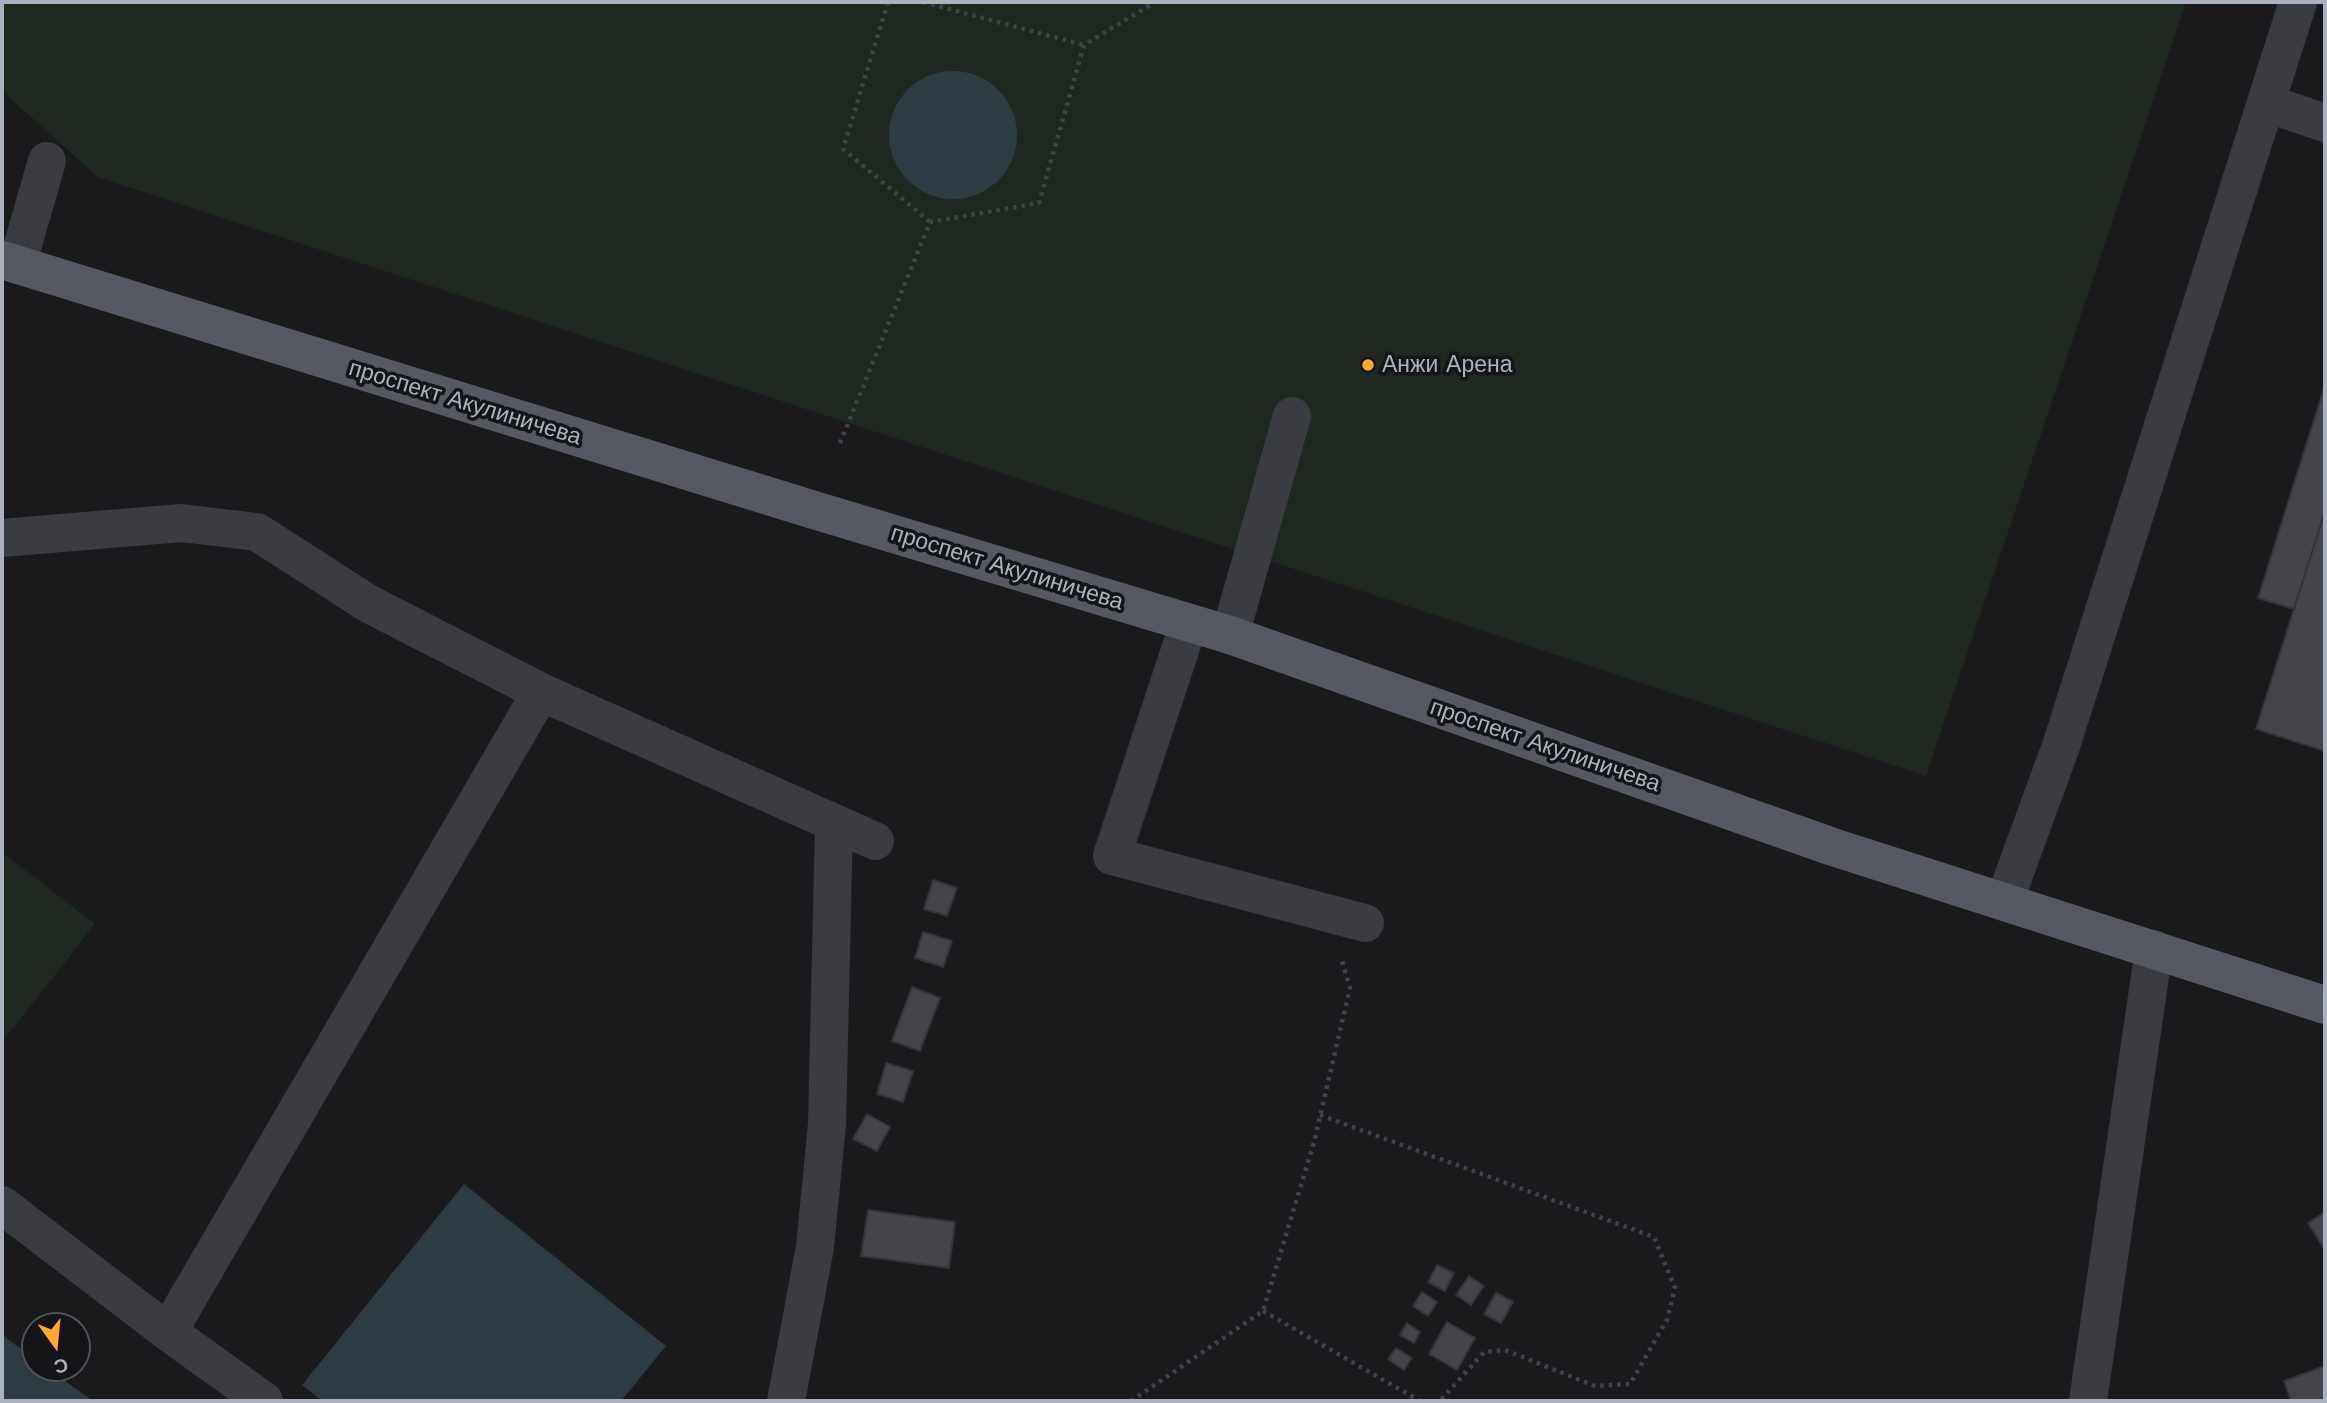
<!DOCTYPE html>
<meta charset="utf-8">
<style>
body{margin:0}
#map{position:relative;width:2327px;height:1403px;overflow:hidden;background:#1a1a1c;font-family:"Work Sans",sans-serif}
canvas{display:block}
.frame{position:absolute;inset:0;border:4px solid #abb2bd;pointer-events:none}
.north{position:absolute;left:21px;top:1312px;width:70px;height:70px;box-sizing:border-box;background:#151517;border:2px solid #515459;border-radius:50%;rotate:165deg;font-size:19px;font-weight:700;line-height:28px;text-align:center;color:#abb2bd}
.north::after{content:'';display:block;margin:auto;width:24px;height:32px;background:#ffa82f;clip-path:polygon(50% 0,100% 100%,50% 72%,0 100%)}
</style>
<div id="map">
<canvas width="2327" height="1403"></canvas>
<div class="frame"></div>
<div class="north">С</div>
</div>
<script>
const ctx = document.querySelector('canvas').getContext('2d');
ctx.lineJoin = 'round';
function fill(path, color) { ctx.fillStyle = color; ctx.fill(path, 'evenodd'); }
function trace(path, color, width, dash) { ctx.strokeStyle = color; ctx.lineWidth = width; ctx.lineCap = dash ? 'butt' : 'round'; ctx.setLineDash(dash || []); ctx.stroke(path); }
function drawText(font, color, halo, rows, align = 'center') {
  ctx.font = font + ' "Work Sans",sans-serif'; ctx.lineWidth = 7; ctx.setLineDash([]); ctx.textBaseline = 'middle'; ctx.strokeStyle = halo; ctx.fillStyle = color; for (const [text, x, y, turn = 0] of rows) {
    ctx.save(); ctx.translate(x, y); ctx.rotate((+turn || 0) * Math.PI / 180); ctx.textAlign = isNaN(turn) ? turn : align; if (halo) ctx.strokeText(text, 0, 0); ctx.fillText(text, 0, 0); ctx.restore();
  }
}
const green = new Path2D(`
 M2,2H2186L1926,776L98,177L2,91Z
 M2,852L95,924L2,1042Z`);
const water = new Path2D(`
 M889 135a64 64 0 1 1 128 0a64 64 0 1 1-128 0Z
 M464,1184L666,1346L621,1401H322L302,1385Z
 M2,1335L35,1359V1368H47L93,1401H2Z`);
const building = new Path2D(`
 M2325,385V511L2294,609L2258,598Z
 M2325,511V751L2256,729Z
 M933,880L957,888L947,916L924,909Z
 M923,932L952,941L943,967L915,958Z
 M912,987L940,998L920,1051L892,1041Z
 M886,1063L913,1071L903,1102L877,1094Z
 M867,1114L890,1127L877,1151L853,1139Z
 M868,1210L955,1222L949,1268L861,1256Z
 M2325,1212V1250L2308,1223Z
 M1437,1265L1454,1273L1445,1291L1428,1282Z
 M1469,1276L1484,1286L1471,1305L1456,1295Z
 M1422,1292L1437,1302L1428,1316L1413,1306Z
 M1496,1293L1513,1302L1501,1323L1484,1314Z
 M1447,1322L1475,1338L1457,1370L1429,1354Z
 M1407,1323L1420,1332L1414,1343L1400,1335Z
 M1396,1348L1412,1358L1404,1370L1388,1359Z
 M2325,1366V1401H2291L2284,1381Z`);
const path = new Path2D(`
 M888,2L843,149L930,222
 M923,2L1084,45
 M840,443L930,222L1039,203L1084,45L1155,2
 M1320,1115L1654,1237L1675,1288L1667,1320L1630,1384L1595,1386L1505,1350L1484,1352L1440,1401
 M1263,1311L1420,1401
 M1131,1401L1263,1311L1314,1142L1350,988L1342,961`);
const minor = new Path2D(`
 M2266,103L2325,123
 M17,265L47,161
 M2,538L181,523L257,532L369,604L541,692L875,841
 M1189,623L1112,856L1365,923
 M1230,635L1292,416
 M2004,902L2061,746L2298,2
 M2,1205L168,1332L264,1401
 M168,1332L541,692
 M786,1401L815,1247L827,1124L834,825
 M2088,1401L2154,949`);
const major = new Path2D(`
 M2,260L814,510L1230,635L1833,847L2325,1005`);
const markers = [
 [1368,365,7,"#ffa82f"]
];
const poiNames = [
 ["Анжи Арена",1382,365]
];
const streetNames = [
 ["проспект Акулиничева",465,403,17],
 ["проспект Акулиничева",1007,568,17],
 ["проспект Акулиничева",1545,746,19]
];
fill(green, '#1f2820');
fill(water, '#2e3b42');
fill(building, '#444549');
trace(building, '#343439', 2);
trace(path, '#404349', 4.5, [3.5, 5]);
trace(minor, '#3a3c42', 38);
trace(major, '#565961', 38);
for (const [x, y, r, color] of markers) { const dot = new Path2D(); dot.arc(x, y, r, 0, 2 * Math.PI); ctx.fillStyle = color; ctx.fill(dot); trace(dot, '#151517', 2.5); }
drawText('23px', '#abb2bd', '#151517', poiNames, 'left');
drawText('23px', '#abb2bd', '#151517', streetNames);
</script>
